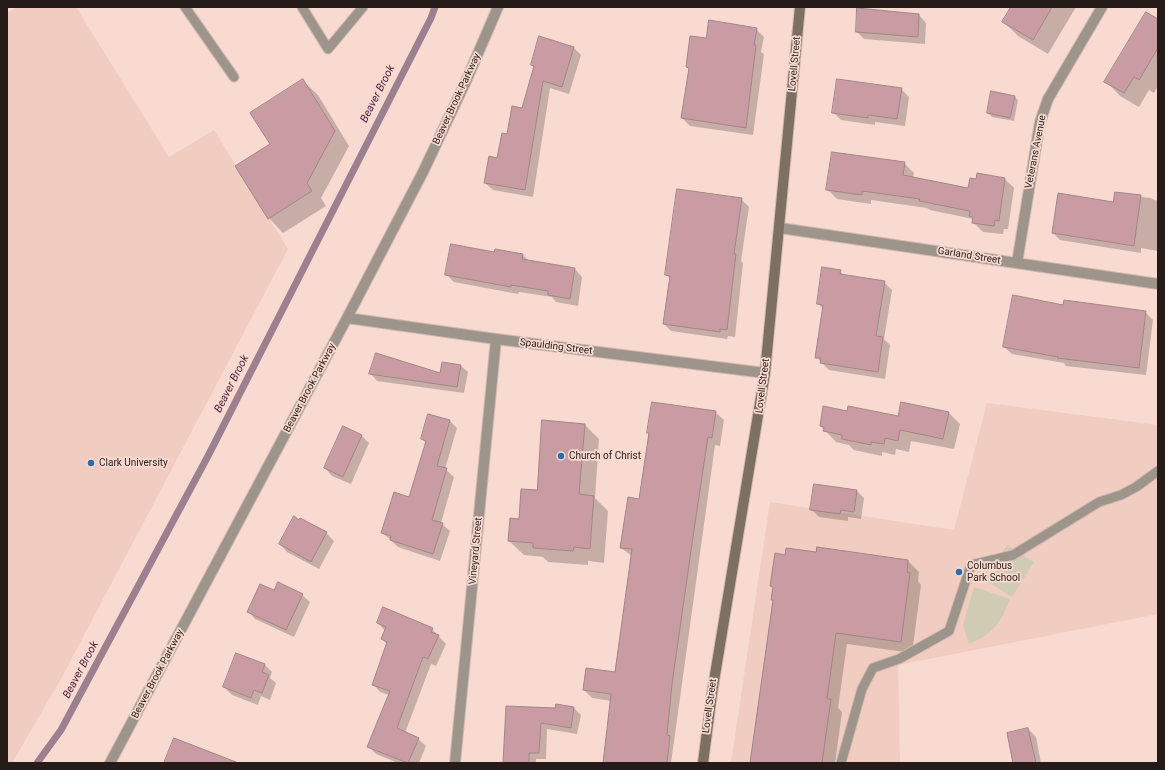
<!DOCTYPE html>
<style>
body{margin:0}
#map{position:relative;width:1165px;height:770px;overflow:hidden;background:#f8dad0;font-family:Roboto,sans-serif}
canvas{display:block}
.frame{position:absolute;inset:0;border:8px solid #251b18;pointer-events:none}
</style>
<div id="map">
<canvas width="1165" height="770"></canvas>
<div class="frame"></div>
</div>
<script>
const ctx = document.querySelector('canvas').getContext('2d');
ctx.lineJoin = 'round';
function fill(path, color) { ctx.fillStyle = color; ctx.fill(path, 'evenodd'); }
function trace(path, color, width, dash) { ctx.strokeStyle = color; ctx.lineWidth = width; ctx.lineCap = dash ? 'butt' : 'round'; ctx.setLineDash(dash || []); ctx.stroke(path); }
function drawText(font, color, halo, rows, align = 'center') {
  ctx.font = font + ' Roboto,sans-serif'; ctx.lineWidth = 3.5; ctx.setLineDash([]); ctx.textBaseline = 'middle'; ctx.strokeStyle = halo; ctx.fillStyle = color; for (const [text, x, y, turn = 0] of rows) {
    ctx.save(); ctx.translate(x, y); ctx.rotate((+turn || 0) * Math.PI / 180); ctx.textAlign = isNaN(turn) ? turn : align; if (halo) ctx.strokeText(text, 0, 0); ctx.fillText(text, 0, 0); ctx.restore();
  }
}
const built = new Path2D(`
 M17,7H76L169,157L214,130L288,249L62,677L12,763H7V13Z
 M987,403L1158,425V614L898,665L900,763H731L770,502L954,530Z`);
const green = new Path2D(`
 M1007,545L1034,562L1012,597L985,580Z
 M974,587L1010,599C1001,623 993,634 969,644L963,625Z`);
const shadow = new Path2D(`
 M1021,7H1076L1048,54L1018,36L1003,21Z
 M919,15L926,23L925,44L864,39L857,32Z
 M1158,17V86L1154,93L1149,90L1139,107L1120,96L1106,81Z
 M756,29L764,37L761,52L764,54L753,135L690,126L682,118L690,69L687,67L707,40Z
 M573,47L581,55L569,94L550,88L533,197L493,190L485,183L522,109L535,68L532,65Z
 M303,81L318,95L349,146L321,198L326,206L283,233L269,218L271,145Z
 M901,89L909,97L905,126L875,122V125L841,120L834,113Z
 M1014,96L1018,100L1014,121L992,117L988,113Z
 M904,163L914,173L913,178L969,189L1004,178L1014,188L1008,229H1004L1003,234L983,232L973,222V219L930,210L927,208L871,200V204L837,199L827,189Z
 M1115,193L1150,198L1158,201V251L1141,248V253L1060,240L1053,233L1114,203Z
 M741,199L749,207L741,261L743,263L735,337L728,336L727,339L671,331L664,324L670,278L666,275Z
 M496,250L523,255L530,262L575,269L582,277L578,306L556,302L552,297L519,292L518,294L454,282L446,274L495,253Z
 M840,271L844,276L884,282L892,290L884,339L890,345L885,379L829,370L816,357L823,309L818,303Z
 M1064,306L1145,312L1153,320L1146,375L1066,366L1064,363L1012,354L1004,347Z
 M461,366L468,372L464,393L377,381L371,374H441Z
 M715,412L724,420L720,446L715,445L671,763H603L611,701L592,698L584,690L615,673L632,556L621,548L640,500L650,435L648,433Z
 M848,412L899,418L948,412L960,424L954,449L911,441L909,452L896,449L895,455L882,452V456L854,450L849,445L836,442L821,426Z
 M450,421L457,428L445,469L454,477L441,523L450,531L440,561L398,547L382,532L410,499L426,443L422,439Z
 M585,425L599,439L595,498L608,511L604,563L588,561V565L548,562L543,557L524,555L509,541L537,491Z
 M343,427L362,436L369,443L351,484L332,476L325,468Z
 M857,491L864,498L861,519L848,517V521L819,517L812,510Z
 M326,533L334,541L319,569L287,552L280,544Z
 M818,548L908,561L919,572L918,581L921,585L912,653L847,644L838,708L842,712L835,763H751L773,601L774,588L771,586L786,556L817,553Z
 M275,591L302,595L310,602L294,637L255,619L248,611Z
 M384,609L432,629L446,644L436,666L431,664L405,733L418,739L426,746L419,763H398L376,754L368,746L389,695L380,692L373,684L387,644L382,639L385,631L378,623Z
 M237,654L265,665L272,672L270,678L276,683L270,700L261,696L258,705L232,695L224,687Z
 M507,707L574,708L581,715L577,734L547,729L546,759H536V763H504Z
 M1028,729L1036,737L1041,763H1014Z`);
const stream = new Path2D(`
 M37,763L61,730L208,456L431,18L435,7`);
const building = new Path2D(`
 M1011,7H1052L1033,40L1002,22Z
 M857,8L919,14L918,37L856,32Z
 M1146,12L1158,19V48L1139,80L1134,77L1124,93L1104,82Z
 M709,20L757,28L754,45H756L746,128L681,118L689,68L686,67L690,36L706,38Z
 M539,36L574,47L562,87L543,81L525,190L484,183L489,156L497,158L502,133L507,134L512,106L522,108L534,66L531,65Z
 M303,79L335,131L307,183L312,191L268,219L235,166L270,144L250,113Z
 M837,79L902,88L897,119L868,115V118L832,113Z
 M991,91L1015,96L1010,118L987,113Z
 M832,152L905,162L903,175L968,188L970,178L976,179L977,173L1005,178L999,221L995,220L994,226L972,223L973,217L969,216L970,211L919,201L920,199L862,191V195L826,190Z
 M677,189L742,198L734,254H736L727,330L720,329V332L663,324L670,276L665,275Z
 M1115,192L1141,195L1134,246L1052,233L1058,193L1113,202Z
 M451,244L494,252L495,249L523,254L522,259L575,268L570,299L548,295V291L511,285V287L445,275Z
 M822,267L841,270L840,274L885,281L876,336L883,337L878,372L820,363L821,358H815L823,305L817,304Z
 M1013,295L1063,305L1064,300L1146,311L1139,368L1057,358L1058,357L1003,347Z
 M376,353L440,373L442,362L461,365L457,387L369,374Z
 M652,402L716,411L712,438L708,437L694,530L672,684L667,735L670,736L667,763H603L611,694L583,690L586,668L615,672L632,549L620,548L628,497L639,499L649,433H647Z
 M901,402L949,412L943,439L900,430L898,441L885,438L884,444L871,442V445L842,439V435L823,431L824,427L820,426L823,406L847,411L848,406L898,416Z
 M428,414L450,420L437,466L447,468L432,520L443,523L433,554L390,540L391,536L381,533L394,492L409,497L426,441L421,439Z
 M542,420L585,424L579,494L594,496L590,549L574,547L573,551L533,548V543L508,541L510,518L519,519L521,489L537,490Z
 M343,426L362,435L343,477L324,468Z
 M814,484L857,490L854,512L841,510L840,514L810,510Z
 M294,516L299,520L300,518L327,532L311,562L279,544Z
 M817,547L908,560L907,572L910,573L901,642L836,633L827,699H831L822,763H750L773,600H771L773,587L770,586L775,553L785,555L786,548L816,552Z
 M278,582L303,594L286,630L247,612L260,584L274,590Z
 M383,607L433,628L431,632L439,635L428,659L423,657L397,728L419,738L408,763L367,747L390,691L372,685L387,642L381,639L386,627L377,623Z
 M236,653L265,664L262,672L269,675L262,693L254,690L251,698L223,687Z
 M556,704L574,707L571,728L541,723L539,753H529V763H503L506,706L555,708Z
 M1028,728L1036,763H1013L1007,733Z
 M174,738L236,762V763H164Z`);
const lane = new Path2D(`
 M185,7L234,77
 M302,7L328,49L363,7
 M841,763L862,689L873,668L899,659L949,631L971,565L1013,555L1099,502L1121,495L1136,487L1158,471`);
const street = new Path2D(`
 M780,228L1158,284
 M1017,263L1040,122L1048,99L1102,7
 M347,318L496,339L765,373
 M110,763L347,318L423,172L466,81L498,7
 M455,763L496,339`);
const secondary = new Path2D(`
 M703,763L712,693L765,373L800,7`);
const markers = [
 [561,456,4,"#2f6ea4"],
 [91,463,4,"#2f6ea4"],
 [959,572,4,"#2f6ea4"]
];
const streetNames = [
 ["Lovell Street",795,64,-85],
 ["Beaver Brook Parkway",457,99,-65],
 ["Veterans Avenue",1036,152,-79],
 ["Garland Street",969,256,9],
 ["Spaulding Street",556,347,7],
 ["Lovell Street",763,386,-83],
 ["Beaver Brook Parkway",310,388,-62],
 ["Vineyard Street",476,551,-85],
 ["Beaver Brook Parkway",158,674,-62],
 ["Lovell Street",710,706,-82]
];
const poiNames = [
 ["Church of Christ",569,456],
 ["Clark University",99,463],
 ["Columbus",967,566],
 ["Park School",967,578]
];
const waterNames = [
 ["Beaver Brook",378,94,-63],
 ["Beaver Brook",232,384,-63],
 ["Beaver Brook",81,670,-62]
];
fill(built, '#f1ccc0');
fill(green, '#d0ccb4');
fill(shadow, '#0003');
trace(stream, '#9d8090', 7);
fill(building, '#c99ca3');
trace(building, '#a28589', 1);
trace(lane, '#d2b8af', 11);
trace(street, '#d2b8af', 12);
trace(secondary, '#d2b8af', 12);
trace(lane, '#9d958c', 9);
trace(street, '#9d958c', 10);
trace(secondary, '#7c7063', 10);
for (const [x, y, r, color] of markers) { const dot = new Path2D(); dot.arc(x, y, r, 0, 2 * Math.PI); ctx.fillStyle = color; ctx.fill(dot); trace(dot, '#f8dad0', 1.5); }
drawText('10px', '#251b18', '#f8dad0', streetNames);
drawText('10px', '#251b18', '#f8dad0', poiNames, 'left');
drawText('italic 11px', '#4c1e40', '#f8dad0', waterNames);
</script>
